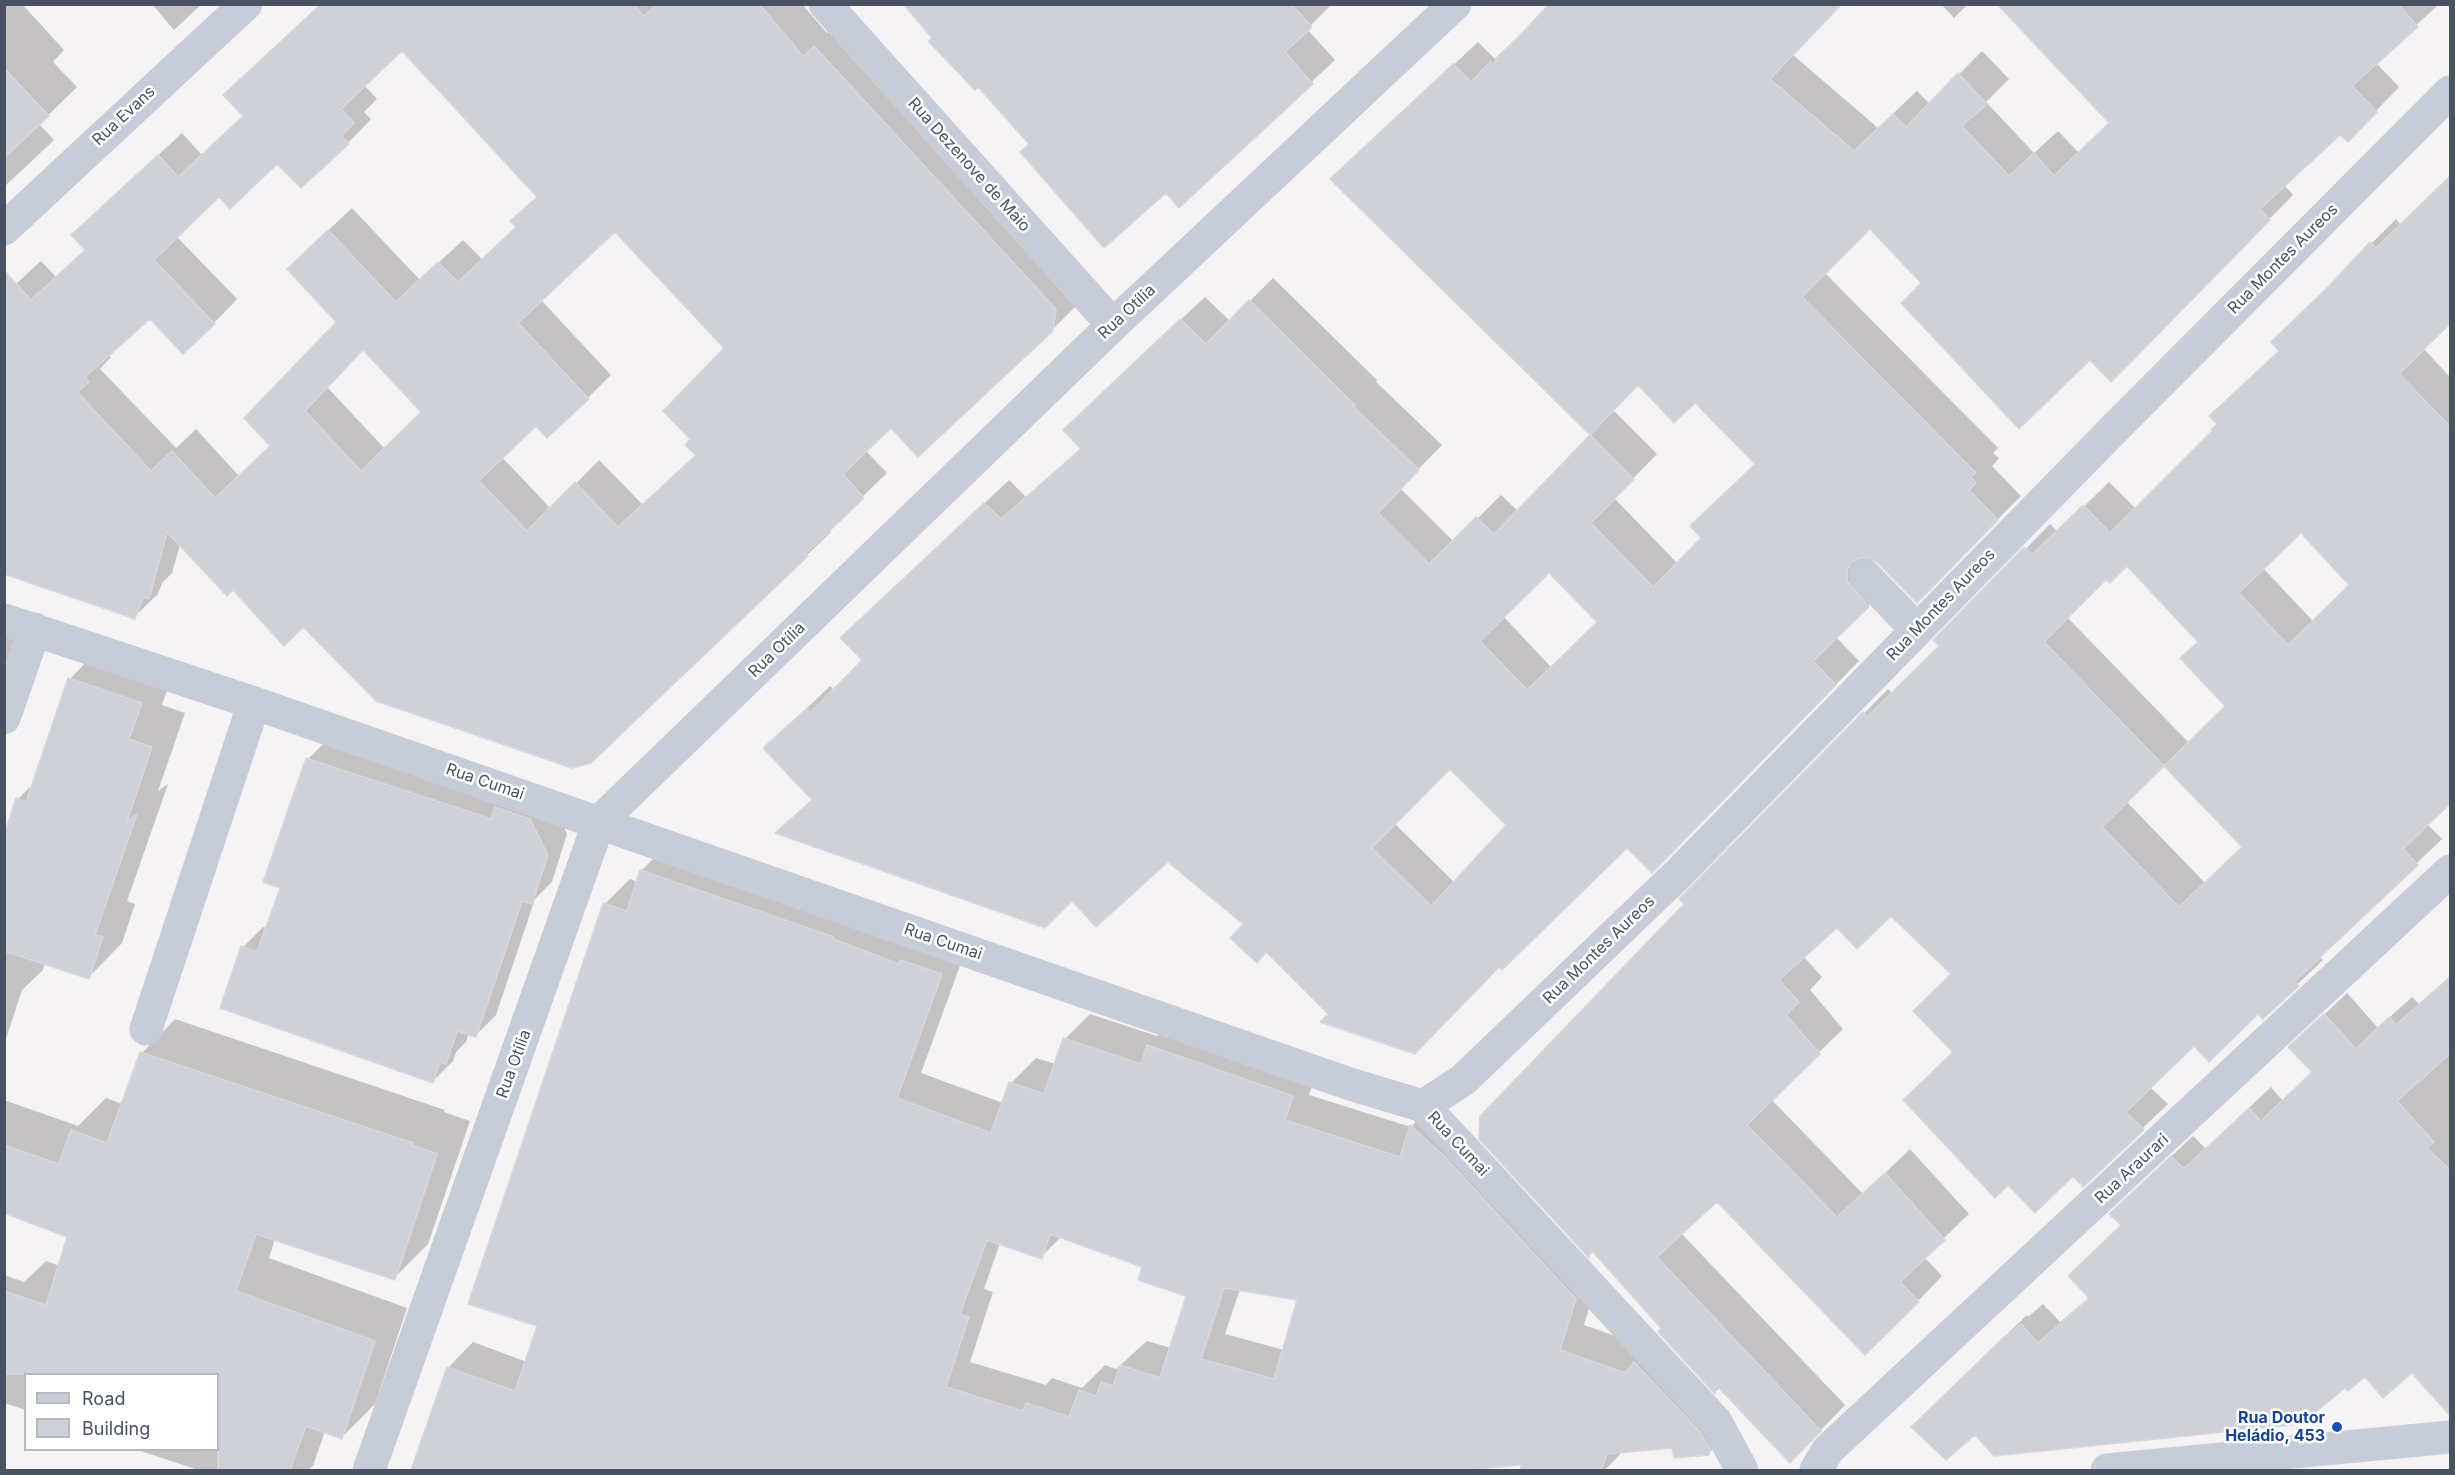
<!DOCTYPE html>
<meta charset="utf-8">
<style>
body{margin:0}
#map{position:relative;width:2455px;height:1475px;overflow:hidden;background:#f5f3f3;font-family:Inter,sans-serif}
canvas{display:block}
.frame{position:absolute;inset:0;border:6px solid #495262;pointer-events:none}
.legend{position:absolute;left:24px;top:1373px;width:195px;height:78px;box-sizing:border-box;background:#fff;border:2px solid #b6bac0;margin:0;padding:8px 10px;list-style:none;font-size:18px;color:#495262}
.legend li{display:flex;align-items:center;gap:12px;height:30px}
.legend b{width:30px;border:2px solid #b6bac0}
</style>
<div id="map">
<canvas width="2455" height="1475"></canvas>
<div class="frame"></div>
<ul class="legend">
<li><b style="height:8px;background:#c6ccd8"></b>Road</li>
<li><b style="height:16px;background:#cfd1d8"></b>Building</li>
</ul>
</div>
<script>
const ctx = document.querySelector('canvas').getContext('2d');
ctx.lineJoin = 'round';
function fill(path, color) { ctx.fillStyle = color; ctx.fill(path, 'evenodd'); }
function trace(path, color, width, dash) { ctx.strokeStyle = color; ctx.lineWidth = width; ctx.lineCap = dash ? 'butt' : 'round'; ctx.setLineDash(dash || []); ctx.stroke(path); }
function drawText(font, color, halo, rows, align = 'center') {
  ctx.font = font + ' Inter,sans-serif'; ctx.lineWidth = 5; ctx.setLineDash([]); ctx.textBaseline = 'middle'; ctx.strokeStyle = halo; ctx.fillStyle = color; for (const [text, x, y, turn = 0] of rows) {
    ctx.save(); ctx.translate(x, y); ctx.rotate((+turn || 0) * Math.PI / 180); ctx.textAlign = isNaN(turn) ? turn : align; if (halo) ctx.strokeText(text, 0, 0); ctx.fillText(text, 0, 0); ctx.restore();
  }
}
const shadow = new Path2D(`
 M4,4H22L64,50L53,62L77,87L39,124L54,140L4,187Z
 M152,4H202L174,30Z
 M321,4H802L827,33L838,24L1076,306L1052,330L891,426L866,451L887,473L828,530L831,532L807,555L590,762L303,625L233,588L180,544L172,573L162,583L158,594L134,617L4,295L41,261L56,277L86,249L73,235L182,133L202,155L245,115ZM402,49L538,196L513,221L517,226L482,259L463,240L420,280L352,208L312,246L338,322L271,445L239,476L196,429L176,448L100,369L111,357L108,354L150,316L214,323L237,299L176,236L219,195L277,162L348,143L371,119L364,112L377,99L364,85ZM616,229L727,348L693,439L697,455L643,505L599,460L551,509L502,457L536,424L588,398L611,375L541,300ZM363,349L423,411L385,449L327,387Z
 M905,4H1332L1307,29L1335,60L1179,206L1166,191L1031,143Z
 M1546,4H1840L1792,54L1878,128L1917,91L1930,104L1982,51L2009,79L1986,102L2034,153L2058,131L2079,153L2111,123L1999,4H2439L2376,63L2399,87L2348,140L2340,133L2284,185L2293,195L2134,356L2090,358L1923,283L1870,227L1825,273L1998,448L1993,453L1999,458L1992,466L2021,496L1917,601L1879,561L1870,557L1892,583L1836,637L1859,661L1688,835L1627,846L1499,966L1331,1014L1266,951L1245,924L1168,860L1072,899L778,832L813,798L765,748L830,686L834,690L864,660L866,615L1009,480L1026,497L1082,447L1089,406L1205,297L1230,321L1273,278L1377,380L1376,382L1442,445L1400,488L1454,542L1501,495L1519,512L1592,435L1332,179L1478,42L1495,59L1514,40L1516,41L1548,7ZM1638,384L1695,401L1757,463L1703,538L1678,564L1614,498L1657,454L1613,410ZM1549,571L1599,621L1551,667L1503,616ZM1450,767L1508,825L1455,883L1394,823Z
 M1941,4H1968L1954,18Z
 M2396,219L2401,225L2423,348L2450,377V801L2427,824L2442,839L2319,956L2323,960L2263,1017L2258,1012L2194,1044L2150,1087L2168,1104L2083,1185L1954,1051L1953,974L1891,914L1837,925L1803,956L1822,977L1810,990L1843,1029L1771,1099L1863,1194L1910,1149L1969,1214L1924,1257L1942,1276L1918,1301L1717,1200L1681,1233L1845,1405L1815,1436L1720,1387L1715,1392L1660,1332L1663,1328L1594,1251L1589,1255L1686,904L1681,899L1888,689L1893,694L1941,646L1936,640L2050,524L2058,532L2109,482L2136,509L2214,431L2280,350L2297,318ZM2301,531L2351,585L2313,621L2263,568ZM2127,564L2200,641L2227,706L2189,743L2067,617L2106,578ZM2164,764L2244,846L2205,883L2126,801Z
 M4,613L22,619L4,669Z
 M103,645L174,670L162,705L185,713L158,791L168,784L127,901L135,904L122,943L89,977L45,962L43,970L22,990L4,1045V838L18,799L34,783L70,679Z
 M328,739L551,799L567,834L552,882L535,899L496,1015L476,1035L469,1033L466,1042L456,1052L453,1061L433,1081L243,947L263,927L267,928L282,887L308,759Z
 M667,845L966,949L921,1073L1003,1103L1011,1083L1036,1058L1056,1064L1065,1039L1090,1014L1157,1036L1173,1020L1317,1071L1309,1095L1411,1127L1436,1101L1469,1131L1600,1273L1584,1325L1650,1348L1660,1338L1725,1408L1734,1424V1428L1708,1454L1674,1446L1623,1451L1605,1470H1522L1524,1463L1450,1470H629L657,1350L554,1469L559,1470H413L448,1368L473,1342L527,1362L539,1325L605,904L630,879L638,882L642,870ZM1061,1237L1144,1267L1188,1296L1171,1348L1147,1341L1116,1369L1105,1365L1082,1388L1052,1378L1046,1385L970,1362L993,1292L984,1289L1000,1243L1041,1257ZM1240,1289L1299,1299L1284,1350L1225,1334Z
 M2450,976V1406L2412,1371L2365,1375L2345,1386L1975,1433L1934,1405L2027,1315L2028,1317L2043,1304L2060,1322L2090,1297L2122,1225L2133,1192L2193,1136L2205,1148L2210,1145L2271,1087L2283,1101L2313,1072L2312,1026L2347,993L2378,1028L2412,997L2419,1004Z
 M175,1019L445,1110L444,1112L470,1121L428,1244L394,1278L275,1239L269,1258L407,1308L375,1404L342,1437L325,1431L313,1466L308,1470H198L138,1450H218V1374H26V1410L4,1403V1275L24,1282L46,1261L60,1266L69,1237L4,1192V1100L78,1126L106,1098L123,1104L142,1053Z`);
const building = new Path2D(`
 M321,4H633L644,16L657,4H759L803,56L814,46L1056,309L1053,331L918,457L891,428L843,474L864,498L805,554L808,556L591,763L572,768L376,701L303,627L284,646L233,590L227,596L167,532L149,599L143,597L135,619L4,574V270L31,300L85,250L71,235L158,155L178,177L243,116L223,95ZM402,51L537,197L510,221L516,227L458,282L438,262L396,302L328,230L287,269L336,322L244,418L270,446L215,498L172,451L151,471L77,392L89,382L85,377L150,319L183,354L215,324L154,260L219,197L230,209L277,164L301,188L349,144L341,136L354,123L341,109ZM615,232L724,348L663,411L690,439L685,445L696,455L618,527L575,482L527,531L479,481L536,426L547,438L589,399L518,323ZM363,350L421,412L361,471L305,411Z
 M903,4H1291L1312,27L1285,52L1313,84L1179,208L1166,193L1104,248L1020,152L1029,144L978,87L975,90L928,41L932,38Z
 M1549,4H1842L1770,79L1854,151L1893,114L1906,127L1958,73L1987,104L1962,126L2009,176L2034,153L2054,176L2109,123L1997,4H2398L2418,27L2352,86L2377,112L2348,142L2340,135L2260,209L2270,220L2135,358L2111,382L2090,360L2019,429L1901,303L1921,283L1870,229L1802,297L1976,473L1971,477L1976,483L1969,490L1998,520L1917,603L1878,563L1870,558H1861L1852,562L1847,571V581L1869,607L1813,661L1836,685L1652,873L1627,848L1502,970L1499,967L1415,1054L1320,1022L1328,1014L1266,952L1257,963L1230,938L1243,924L1168,862L1096,927L1072,901L1045,928L775,833L812,800L763,748L806,709L810,713L862,660L840,638L984,503L1001,519L1081,449L1063,430L1180,319L1206,344L1249,300L1355,405L1353,406L1419,470L1378,513L1429,564L1476,517L1494,534L1590,435L1330,179L1453,64L1471,82L1490,62L1492,65ZM1638,385L1674,423L1695,403L1755,464L1690,526L1701,538L1653,587L1591,523L1634,479L1590,435ZM1549,573L1597,622L1527,690L1480,641ZM1450,769L1506,825L1431,906L1372,848Z
 M4,68L49,116L4,158Z
 M2451,175V323L2399,374L2451,427V803L2403,849L2418,865L2295,981L2299,986L2263,1019L2258,1014L2209,1062L2194,1046L2126,1112L2144,1130L2083,1187L2073,1176L2035,1213L2008,1185L1995,1198L1903,1100L1953,1052L1913,1011L1951,974L1891,916L1857,949L1837,928L1779,980L1799,1002L1786,1015L1820,1054L1747,1125L1837,1217L1885,1173L1945,1240L1900,1282L1919,1302L1865,1355L1717,1202L1657,1257L1821,1431L1790,1463L1716,1385L1715,1394L1658,1332L1661,1328L1591,1250L1589,1258L1479,1139L1480,1116L1684,904L1679,899L1863,712L1867,717L1939,646L1933,640L2024,547L2032,555L2083,505L2110,533L2212,431L2211,430L2217,424L2209,416L2279,351L2271,342L2329,286L2370,242L2376,248ZM2301,533L2349,585L2288,645L2239,593ZM2127,566L2198,642L2180,658L2225,706L2164,766L2044,642L2106,580L2110,583ZM2164,766L2242,847L2179,907L2102,827Z
 M68,678L142,703L129,739L152,747L127,821L137,814L95,935L103,937L89,979L4,951V835L16,798L26,802Z
 M306,758L491,819L495,807L530,819L548,855L532,904L522,901L476,1037L457,1031L446,1064L440,1062L433,1083L220,1008L241,946L257,952L280,888L263,882Z
 M640,870L834,937L833,939L899,964L900,960L942,974L897,1098L991,1133L1009,1082L1044,1094L1063,1038L1141,1064L1147,1045L1256,1083L1293,1096L1285,1120L1400,1157L1410,1125L1444,1156L1576,1299L1560,1350L1625,1373L1634,1362L1701,1433L1710,1449L1709,1455L1674,1458L1672,1448L1607,1454L1601,1470H1520L1522,1465L1465,1470H411L447,1367L515,1391L537,1326L468,1304L603,903L627,911ZM1050,1234L1142,1267L1138,1280L1186,1296L1160,1378L1120,1365L1113,1386L1101,1382L1096,1396L1079,1390L1069,1417L1026,1403L1023,1411L946,1387L969,1317L960,1314L987,1240L1042,1259ZM1224,1288L1297,1300L1274,1379L1201,1359Z
 M2451,976V1053L2397,1101L2434,1142L2427,1148L2451,1171V1417L2412,1373L2383,1398L2365,1377L2348,1391L2345,1388L2301,1424L1994,1456L1975,1435L1946,1460L1911,1427L2005,1336L2006,1337L2021,1324L2038,1343L2089,1298L2068,1276L2121,1225L2109,1214L2171,1156L2183,1168L2187,1166L2249,1108L2261,1121L2312,1072L2288,1047L2324,1014L2356,1049L2389,1017L2396,1025Z
 M140,1052L413,1143L412,1145L437,1154L395,1280L256,1234L236,1291L375,1341L342,1439L306,1426L290,1470H218V1374H4V1291L46,1305L67,1237L4,1213V1145L59,1164L71,1130L107,1143Z`);
const minor = new Path2D(`
 M825,4L1113,325
 M4,229L246,4
 M1865,576L1917,630
 M4,620L254,703L1350,1084L1423,1106L1716,1422L1742,1470
 M4,718L35,629
 M146,1029L254,703
 M1423,1106L1463,1080L1678,874L2117,426L2450,92
 M369,1470L599,822L1113,325L1455,4
 M1816,1470L1828,1450L2450,871
 M2107,1470L2450,1437`);
const markers = [
 [2337,1427,6,"#1a4fb4"]
];
const streetNames = [
 ["Rua Evans",124,116,-43],
 ["Rua Dezenove de Maio",969,165,48],
 ["Rua Montes Aureos",2283,259,-45],
 ["Rua Otília",1127,312,-43],
 ["Rua Montes Aureos",1941,605,-46],
 ["Rua Otília",777,650,-44],
 ["Rua Cumai",485,782,19],
 ["Rua Cumai",943,942,19],
 ["Rua Montes Aureos",1599,950,-44],
 ["Rua Otília",514,1064,-70],
 ["Rua Cumai",1458,1144,47],
 ["Rua Araurari",2132,1169,-43]
];
const transitNames = [
 ["Rua Doutor",2325,1418],
 ["Heládio, 453",2325,1436]
];
fill(shadow, '#0003');
fill(building, '#cfd1d8');
trace(building, '#d7d8de', 1.5);
trace(minor, '#c6ccd8', 33);
for (const [x, y, r, color] of markers) { const dot = new Path2D(); dot.arc(x, y, r, 0, 2 * Math.PI); ctx.fillStyle = color; ctx.fill(dot); trace(dot, '#fff', 2); }
drawText('16px', '#495262', '#fff', streetNames);
drawText('bold 16px', '#164399', '#fff', transitNames, 'right');
</script>
